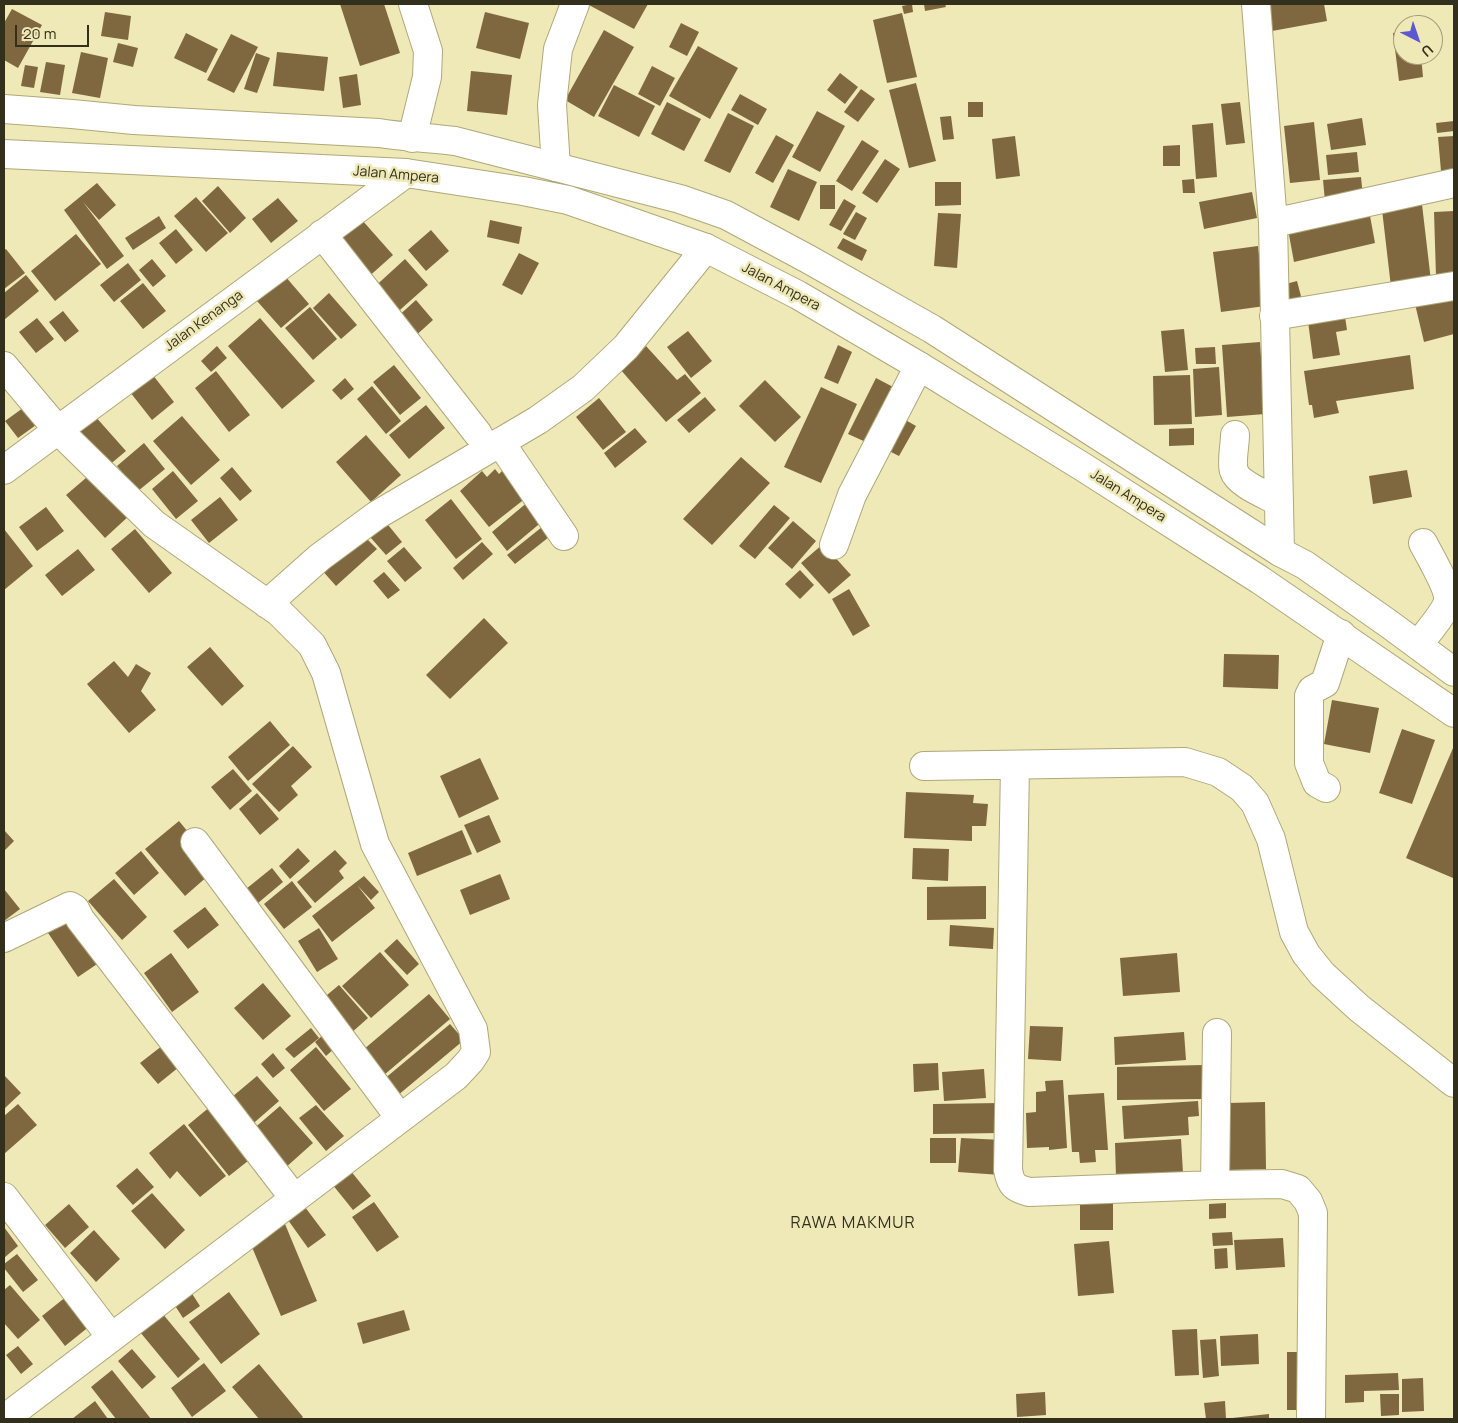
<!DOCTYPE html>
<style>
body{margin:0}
#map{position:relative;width:1458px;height:1423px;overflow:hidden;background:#efe8b7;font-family:Manrope,sans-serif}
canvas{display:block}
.frame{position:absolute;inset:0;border:5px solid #322f1c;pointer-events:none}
.north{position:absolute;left:1393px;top:15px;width:50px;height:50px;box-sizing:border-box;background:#efe8b7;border:1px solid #a39e79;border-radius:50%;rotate:139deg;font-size:14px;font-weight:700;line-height:20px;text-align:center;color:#322f1c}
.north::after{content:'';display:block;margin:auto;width:18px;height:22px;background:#5d58d0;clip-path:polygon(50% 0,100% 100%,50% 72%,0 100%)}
.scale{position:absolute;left:15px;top:25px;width:74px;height:22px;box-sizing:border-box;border:2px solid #322f1c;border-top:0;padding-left:6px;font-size:15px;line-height:18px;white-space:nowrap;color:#322f1c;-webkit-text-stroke:4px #efe8b7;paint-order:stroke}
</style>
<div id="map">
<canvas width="1458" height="1423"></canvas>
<div class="frame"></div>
<div class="north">U</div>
<div class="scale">20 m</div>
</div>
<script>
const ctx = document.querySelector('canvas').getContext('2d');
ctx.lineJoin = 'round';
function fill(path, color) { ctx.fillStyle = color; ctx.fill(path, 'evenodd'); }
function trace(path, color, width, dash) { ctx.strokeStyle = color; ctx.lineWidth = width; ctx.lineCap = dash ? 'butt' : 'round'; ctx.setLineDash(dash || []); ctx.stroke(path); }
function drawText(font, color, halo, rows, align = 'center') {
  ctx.font = font + ' Manrope,sans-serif'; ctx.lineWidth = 5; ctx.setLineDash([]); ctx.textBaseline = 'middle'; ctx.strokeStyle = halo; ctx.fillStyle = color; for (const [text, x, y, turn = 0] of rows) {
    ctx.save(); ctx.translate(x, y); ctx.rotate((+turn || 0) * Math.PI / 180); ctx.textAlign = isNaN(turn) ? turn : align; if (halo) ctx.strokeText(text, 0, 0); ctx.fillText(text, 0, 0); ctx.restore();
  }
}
const building = new Path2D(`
 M340,4H384L400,53L360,66Z
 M587,4H648L634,29Z
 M912,4L913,12L904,14L902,6Z
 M924,4H945L946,7L925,11Z
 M1267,4H1324L1327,21L1272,31Z
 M12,9L42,25L18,68L4,60V23Z
 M105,12L131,16L128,40L101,36Z
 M485,12L529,23L520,59L476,48Z
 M902,13L917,77L887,83L873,20Z
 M681,23L699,32L687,56L669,47Z
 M604,30L634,47L594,117L565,100Z
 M1403,31V55H1421L1423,77L1399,81L1393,33Z
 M186,33L218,49L206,73L174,58Z
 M231,34L258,47L234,93L207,80Z
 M118,43L138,48L133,67L113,62Z
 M698,46L738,68L710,119L669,96Z
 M81,52L108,58L100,98L72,93Z
 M277,52L328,57L324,91L273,86Z
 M256,53L270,58L257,93L244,89Z
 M46,62L65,65L60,95L40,92Z
 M25,65L38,67L34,88L21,86Z
 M652,66L675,78L660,106L638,94Z
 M471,71L512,75L507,115L467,111Z
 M840,73L858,87L845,104L827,90Z
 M357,74L361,105L343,108L339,77Z
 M916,83L936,161L909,168L889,90Z
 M614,85L655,106L639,137L598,116Z
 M861,89L875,99L858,122L844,112Z
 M740,94L767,109L758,125L731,110Z
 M667,102L701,119L684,151L651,134Z
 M968,102H983V117H968Z
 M1240,102L1245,143L1226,145L1221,104Z
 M817,111L845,126L820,172L792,157Z
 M728,113L754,126L730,173L704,161Z
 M951,116L954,139L943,140L940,117Z
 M1362,118L1366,145L1331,150L1327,124Z
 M1454,121V131L1437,133L1436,123Z
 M1314,122L1320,180L1290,183L1284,126Z
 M1213,123L1217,177L1196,179L1192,125Z
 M776,135L794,145L773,183L755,173Z
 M1015,136L1020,176L996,179L992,139Z
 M1454,136V170L1441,171L1438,137Z
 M862,140L879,151L852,191L836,181Z
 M1180,145V166H1163V146Z
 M1357,152L1359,172L1328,175L1326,155Z
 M885,159L900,169L877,203L862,193Z
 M788,169L817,182L799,221L770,207Z
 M1361,177L1363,197L1325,201L1323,180Z
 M1194,179L1195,193H1183L1182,180Z
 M935,182H961V205L935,206Z
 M97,183L116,205L99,220L83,202L124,256L107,269L64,210Z
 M820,185H835V209H820Z
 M218,186L246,218L230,233L202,201Z
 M1252,192L1257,218L1204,229L1199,202Z
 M1421,196L1431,281L1391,287L1381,201Z
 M196,197L228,233L206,252L174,216Z
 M278,198L298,221L271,243L252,219Z
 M844,199L856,206L841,231L829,225Z
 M1368,205L1375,243L1294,262L1287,224Z
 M1454,211V275L1436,276L1434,212Z
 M856,212L867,218L855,240L843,234Z
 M938,213L961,214L957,268L934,266Z
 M159,216L166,228L133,250L125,238Z
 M362,220L393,255L365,280L334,245Z
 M490,220L522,227L519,244L487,237Z
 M176,229L193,250L176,264L159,243Z
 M431,230L449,251L426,271L408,250Z
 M76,234L101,264L55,301L31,271Z
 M843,238L867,250L862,261L837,248Z
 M1258,246L1265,306L1221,312L1213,252Z
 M6,249L25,273L4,289V250Z
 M519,253L539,263L522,295L502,285Z
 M152,259L166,276L153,287L139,270Z
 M405,259L428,285L392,317L370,291Z
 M128,263L141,280L114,302L100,285Z
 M26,275L39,291L4,320V293Z
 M285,276L309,304L281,328L257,301Z
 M1297,281L1302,300L1287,303L1282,285Z
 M143,283L166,311L143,329L120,301Z
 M329,293L357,325L341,339L313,308Z
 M1454,294V334L1424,342L1415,304Z
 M416,300L433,320L412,339L395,319Z
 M310,307L337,339L313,360L285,328Z
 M1344,310L1347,330L1336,332L1340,355L1313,359L1307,314Z
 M63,311L79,331L65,342L49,322Z
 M37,318L54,339L36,353L19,332Z
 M260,318L315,381L282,409L228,346Z
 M1184,329L1188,370L1165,372L1161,331Z
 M688,331L712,361L691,378L667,347Z
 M1260,342L1265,414L1227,417L1222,345Z
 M838,345L852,352L838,384L824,378Z
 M217,346L227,358L211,372L201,361Z
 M646,346L677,380L685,374L701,393L666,422L620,369Z
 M1215,347L1216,364H1196L1195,348Z
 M1410,355L1414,389L1336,401L1339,413L1314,418L1312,405H1309L1304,371Z
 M394,365L421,398L400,415L373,382Z
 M1219,367L1222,415L1195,417L1193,369Z
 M216,371L250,415L229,432L195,388Z
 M152,374L174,402L152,420L130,392Z
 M1190,375L1192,424L1154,425L1153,376Z
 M345,378L354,389L341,400L332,390Z
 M876,378L895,388L868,443L848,434Z
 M765,380L801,417L775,442L739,406Z
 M372,386L401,421L386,434L357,399Z
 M821,387L857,404L821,483L784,467Z
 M705,397L716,410L689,433L677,420Z
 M599,398L626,432L603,450L576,417Z
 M426,405L445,428L409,459L389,435Z
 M23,408L36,425L18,438L5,421Z
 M94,415L126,451L101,472L70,436Z
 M182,416L220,460L191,485L153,441Z
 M902,418L916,426L899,456L885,449Z
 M635,428L647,442L615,468L604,453Z
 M1194,428V445L1169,446V429Z
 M366,435L401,475L371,502L336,462Z
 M144,443L165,469L138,491L117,466Z
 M741,457L770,483L712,545L683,519Z
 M508,465L531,494L489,527L460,491L482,471L487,477L495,469L499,474Z
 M232,467L252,491L240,501L220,478Z
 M1407,470L1412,497L1373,504L1369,476Z
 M173,471L198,501L176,519L152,489Z
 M93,472L131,514L105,538L66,495Z
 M220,497L238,520L209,543L191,520Z
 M451,499L482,539L456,559L425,520Z
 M529,501L544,520L507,551L492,532Z
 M774,505L790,518L755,559L739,546Z
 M46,507L64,531L37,551L19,527Z
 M380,515L402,542L386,555L363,529Z
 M793,521L816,541L792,569L768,548Z
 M542,527L549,537L515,564L507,555Z
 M4,529L33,566L4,590Z
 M135,529L172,573L149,593L111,549Z
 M360,532L377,549L336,586L320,568Z
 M482,542L493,554L463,580L453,568Z
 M823,544L851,575L829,594L801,563Z
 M404,547L422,568L405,582L387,561Z
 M78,549L95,570L62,596L45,575Z
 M800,570L814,585L800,599L785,584Z
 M384,572L400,590L388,599L373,581Z
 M849,589L870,626L853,636L832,599Z
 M484,618L508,643L450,699L426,675Z
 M210,647L244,686L222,706L187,667Z
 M1224,654L1279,655L1278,689L1223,687Z
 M114,661L128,677L136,664L151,673L141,691L156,710L129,733L87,684Z
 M1332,700L1379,708L1370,753L1324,744Z
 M270,721L290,745L248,781L228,757Z
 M1402,729L1435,740L1412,804L1379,793Z
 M293,746L312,767L291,786L298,795L279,812L252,784Z
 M1453,748H1454L1453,878L1406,858Z
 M480,758L499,799L459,818L440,776Z
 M233,769L252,791L230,810L211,787Z
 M906,792L974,795L973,803L988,804L986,826H972V841L904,838Z
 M257,793L279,819L260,835L239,809Z
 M489,815L501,842L477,853L464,825Z
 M179,821L193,838L209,875L185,896L145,849Z
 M4,830L14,841L4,851Z
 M462,830L472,854L417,876L408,853Z
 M298,848L310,861L290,879L279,866Z
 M913,848L949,849L948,881L912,879Z
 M335,850L347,863L339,871L344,878L315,903L297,882Z
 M141,851L159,873L134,895L115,873Z
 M272,868L283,882L258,903L246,889Z
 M500,874L510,899L470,915L460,890Z
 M364,876L379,892L371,900L357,885L375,908L332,942L312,916Z
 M114,879L147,917L122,940L88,901Z
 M292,881L312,907L284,929L264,904Z
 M986,886V919L927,920V887Z
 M4,889L20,909L4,921Z
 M205,907L219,925L188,949L173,931Z
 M71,913L103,960L78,977L46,930Z
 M950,925L994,928L993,949L949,946Z
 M319,928L338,959L317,972L298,941Z
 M397,939L419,964L407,975L384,951Z
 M380,952L409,985L371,1018L342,986Z
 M171,953L199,992L172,1012L144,973Z
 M1177,953L1180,992L1123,996L1120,958Z
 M263,983L291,1016L263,1040L234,1008Z
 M339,985L368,1018L350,1034L321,1000Z
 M429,994L450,1019L384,1075L363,1050Z
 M450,1024L464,1040L397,1096L383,1080Z
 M1030,1026L1063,1027L1061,1061L1028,1059Z
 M311,1028L319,1038L294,1058L285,1049Z
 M1184,1032L1186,1060L1115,1065L1114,1037Z
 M323,1035L335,1048L326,1056L315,1042Z
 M167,1042L184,1063L158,1084L140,1063Z
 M316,1047L351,1089L324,1111L290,1070Z
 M273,1053L285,1068L273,1078L261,1064Z
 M938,1063L939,1090L914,1092L913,1064Z
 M1203,1065V1099L1117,1100V1067Z
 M984,1069L986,1098L944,1101L942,1072Z
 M4,1075L21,1093L4,1109Z
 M257,1076L279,1101L248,1128L226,1102Z
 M1063,1080L1067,1148L1049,1150V1147L1027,1148L1026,1113L1036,1112V1092L1046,1091L1045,1081Z
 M1104,1093L1108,1150H1095L1096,1162L1080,1163L1079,1152H1072L1068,1095Z
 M217,1101L258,1153L229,1176L188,1125Z
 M1198,1101L1199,1116L1188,1117L1189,1135L1124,1139L1122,1106Z
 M1265,1102L1266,1169L1230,1170L1229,1103Z
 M1000,1103V1133L933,1134V1104Z
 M18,1104L37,1125L4,1154V1116Z
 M316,1105L344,1136L326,1151L299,1118Z
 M280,1106L313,1143L284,1169L251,1131Z
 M184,1124L226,1176L200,1197L177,1171L170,1179L149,1153Z
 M930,1138H956V1163H930Z
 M961,1138L1003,1140L1001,1175L958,1172Z
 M1181,1139L1183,1173L1116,1177L1115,1143Z
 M137,1168L154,1187L133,1205L116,1186Z
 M350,1170L371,1196L353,1210L332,1184Z
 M152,1193L185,1230L165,1249L131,1211Z
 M374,1202L399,1237L377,1252L352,1217Z
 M1080,1203H1113V1230H1080Z
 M1226,1203V1218L1209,1219V1204Z
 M69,1204L89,1227L65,1248L45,1225Z
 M305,1207L326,1235L308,1248L288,1220Z
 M285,1224L317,1301L281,1316L249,1240Z
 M4,1227L18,1246L4,1258Z
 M94,1230L120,1259L96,1282L70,1253Z
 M1232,1232L1233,1245L1213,1246L1212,1233Z
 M1283,1238L1285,1267L1236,1270L1234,1240Z
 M1109,1241L1114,1293L1078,1296L1074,1244Z
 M1227,1248L1228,1268L1215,1269L1214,1249Z
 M17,1254L38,1280L23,1292L4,1268V1264Z
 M10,1285L40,1320L18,1339L4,1323V1290Z
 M189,1289L200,1306L183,1318L172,1301Z
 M72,1292L96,1321L65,1346L42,1316Z
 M229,1292L260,1334L221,1364L189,1322Z
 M404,1310L410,1330L363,1344L357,1323Z
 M162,1313L200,1359L178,1378L140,1332Z
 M1197,1329L1199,1375L1175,1376L1172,1330Z
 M1258,1334L1259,1364L1221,1366L1220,1336Z
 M1216,1339L1219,1376L1203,1378L1200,1340Z
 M18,1346L33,1364L21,1374L6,1355Z
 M132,1349L156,1377L142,1389L118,1361Z
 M1287,1352H1300V1410H1287Z
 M204,1363L226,1391L192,1417L171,1388Z
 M259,1364L303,1417L301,1419H259L232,1387Z
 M112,1370L151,1419H116L91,1387Z
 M1398,1373L1399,1390L1364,1391V1402L1345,1403V1375Z
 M1423,1378L1424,1411L1402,1412V1379Z
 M1045,1392L1046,1415L1017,1417L1016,1394Z
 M1380,1394H1399V1415L1381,1416Z
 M95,1401L108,1419H72Z
 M1225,1401L1226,1419H1206L1204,1403Z
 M1269,1414V1419H1232V1418Z`);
const minor = new Path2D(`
 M1256,4L1273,223L1280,552
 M412,138L427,77L428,51L413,4
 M556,167L552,105L558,49L575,4
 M1273,223L1454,183
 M322,234L478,434
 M1274,316L1454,286
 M4,366L57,429L154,524L279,612L312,645L326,673L375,844L473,1029L476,1052L470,1061L456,1076L4,1419
 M1235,435C1235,445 1231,462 1234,471C1238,484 1267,495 1279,502
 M500,442L564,536
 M4,470L406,173
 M834,545L852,495L919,366
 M267,604L320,557L377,515L538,420L583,388L626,347L706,248
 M1418,645C1425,636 1447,610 1448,600C1449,589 1429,554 1423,543
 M1015,765L1008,1170C1011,1185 1014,1188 1029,1192L1215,1185L1282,1184L1298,1189L1308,1201L1313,1213L1311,1419
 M924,766L1185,762L1218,772L1242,788L1255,803L1271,839L1294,932L1306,954L1322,974L1359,1008L1454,1083
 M1326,788L1317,783L1309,763V696L1312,690L1325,683L1341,634
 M195,842L400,1118
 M4,938L70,906L75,909L80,919L294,1198
 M1215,1185L1217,1033
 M4,1197L111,1337`);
const major = new Path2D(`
 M4,109L72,114L134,120L379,133C404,137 430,138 455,141L680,199L726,215L808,259L932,329L1280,552L1305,565L1389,624L1454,672
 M4,154L406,173L523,191L568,200L706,248L798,295L919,366L1083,467L1260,580L1454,713`);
const streetNames = [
 ["Jalan Ampera",396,175,5],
 ["Jalan Ampera",781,287,28],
 ["Jalan Kenanga",204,321,-36],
 ["Jalan Ampera",1128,496,32]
];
const quarterNames = [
 ["RAWA MAKMUR",853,1224]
];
fill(building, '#7f6840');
trace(minor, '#afa879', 30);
trace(major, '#afa879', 30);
trace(minor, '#fff', 28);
trace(major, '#fff', 28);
drawText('14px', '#322f1c', '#efe8b7', streetNames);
ctx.letterSpacing = '1px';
drawText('16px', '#322f1c', '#efe8b7', quarterNames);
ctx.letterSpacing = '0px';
</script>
